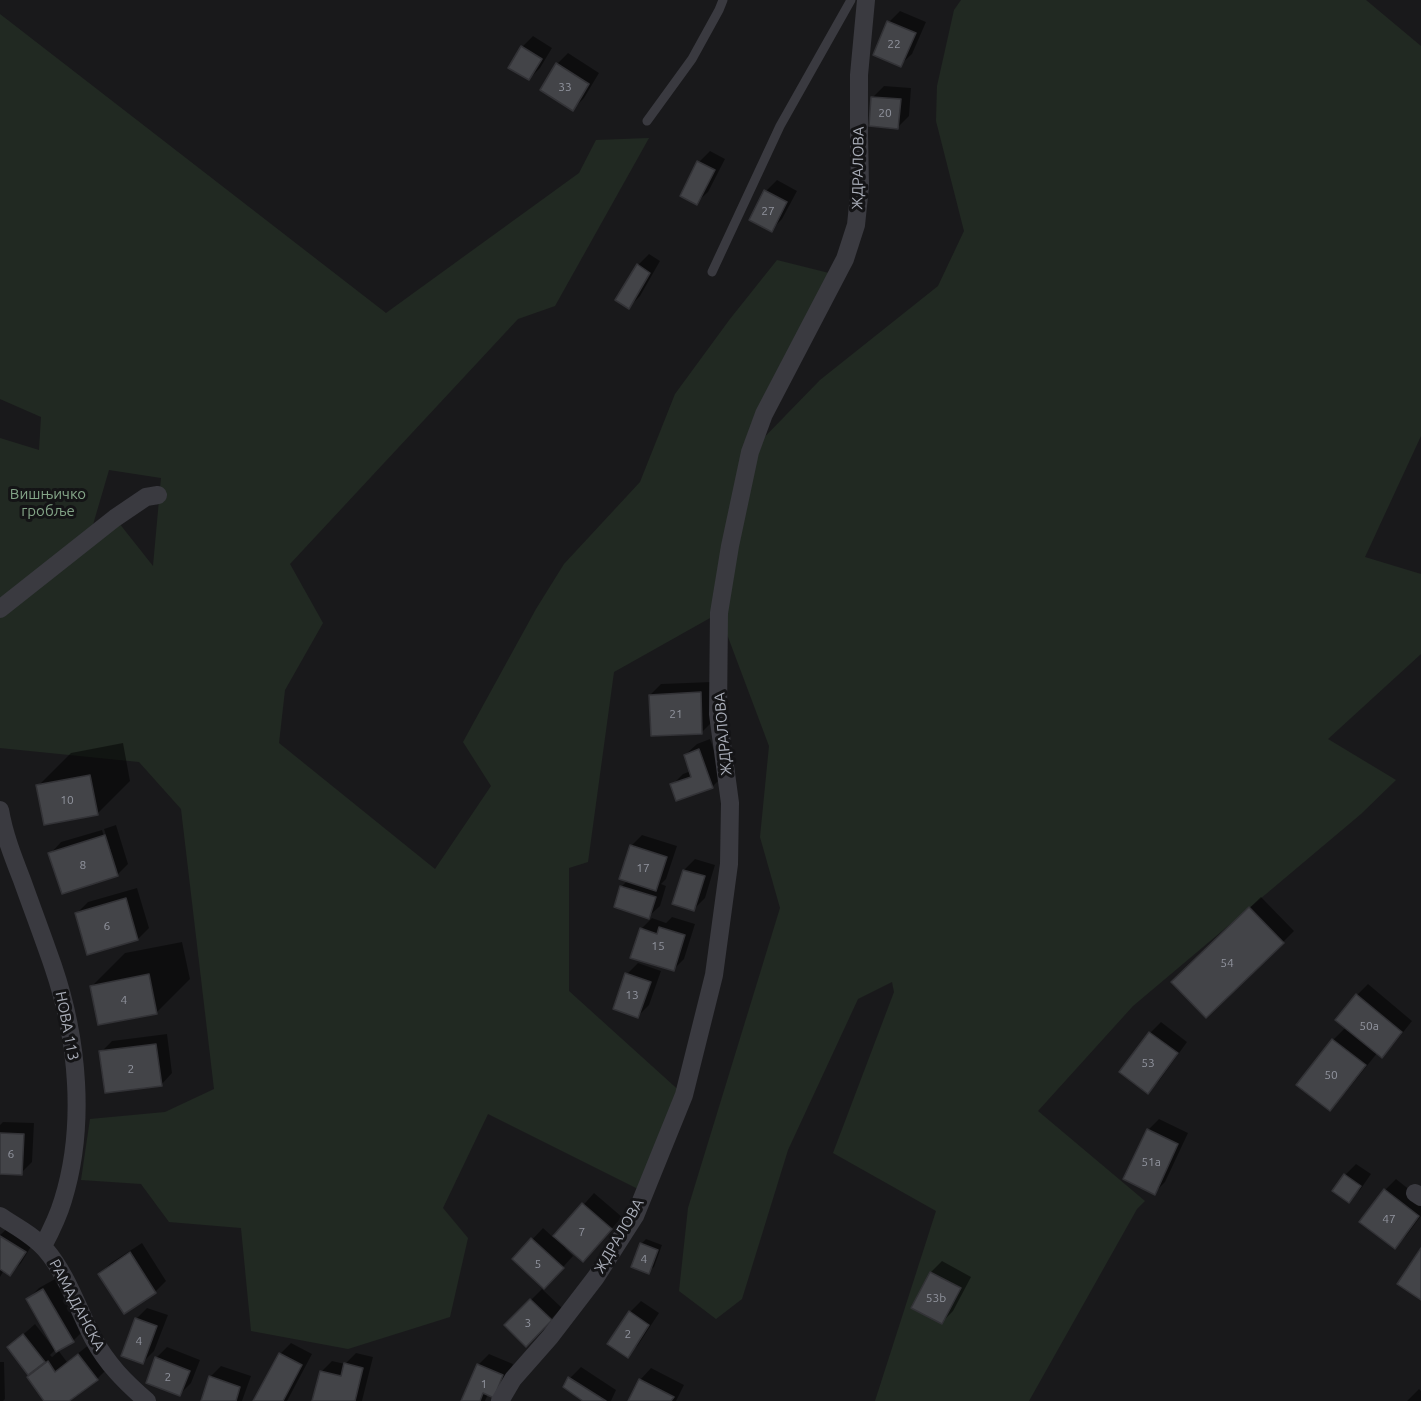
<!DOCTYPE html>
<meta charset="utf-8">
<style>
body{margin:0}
canvas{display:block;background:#19191b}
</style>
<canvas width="1421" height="1401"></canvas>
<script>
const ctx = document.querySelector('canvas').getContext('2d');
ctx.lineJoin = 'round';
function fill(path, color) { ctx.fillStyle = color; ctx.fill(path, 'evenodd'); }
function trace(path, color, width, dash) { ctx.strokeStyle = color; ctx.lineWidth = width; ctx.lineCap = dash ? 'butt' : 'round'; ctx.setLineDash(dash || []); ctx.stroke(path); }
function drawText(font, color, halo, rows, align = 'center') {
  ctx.font = font + ' Ubuntu,sans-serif'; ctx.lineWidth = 6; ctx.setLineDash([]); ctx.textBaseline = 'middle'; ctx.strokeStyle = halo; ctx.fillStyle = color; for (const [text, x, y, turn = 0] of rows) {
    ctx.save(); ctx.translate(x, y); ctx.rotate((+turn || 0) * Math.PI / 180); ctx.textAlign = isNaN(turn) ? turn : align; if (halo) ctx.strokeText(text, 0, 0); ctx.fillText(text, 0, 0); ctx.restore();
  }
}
const green = new Path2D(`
 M961,0H1366L1421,46V436L1365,557L1421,574V654L1328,739L1396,780L1361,814L1133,1006L1038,1111L1145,1201L1137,1209L1029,1401H875L936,1211L833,1153L894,992L892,982L858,999L788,1150L742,1299L716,1319L679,1291L688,1208L780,908L760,837L769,746L719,613L614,672L588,862L569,868V991L684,1095L644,1192L488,1114L443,1208L468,1238L450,1317L348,1349L251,1331L241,1228L169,1222L141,1184L81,1180L90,1119L165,1112L214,1089L181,809L139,762L0,748V438L39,450L41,417L0,399V14L386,313L579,173L596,140L649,138L555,306L518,319L290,564L323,623L285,690L279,743L435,869L491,786L463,742L536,609L564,564L640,482L675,394L730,319L777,260L837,275L751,451L820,380L938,286L964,231L936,121L937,86L954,10ZM109,470L161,478L153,566L115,518L92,528Z`);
const shadow = new Path2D(`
 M900,11L926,22L912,54L900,65L889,22Z
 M533,36L552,48L540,68L529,79L522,47Z
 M568,53L599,73L584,98L573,109L557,64Z
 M884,86L911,88L909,116L898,127L873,97Z
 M710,151L725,159L708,192L696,203L699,162Z
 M777,180L797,191L782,219L771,230L766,191Z
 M649,254L660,261L640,296L629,307L638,265Z
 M711,682L713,721L702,732L650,695L661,684Z
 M710,739L723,776L712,787L672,785L683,774L691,771L685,755L697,744Z
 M123,743L130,781L97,814L38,786L71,753Z
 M116,825L128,864L117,875L50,854L61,842L102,830L114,870H117L104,829Z
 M642,835L677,846L666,879L661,884L666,886L660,906L648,917L621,887L627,881L631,846Z
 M695,859L715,865L705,898L694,909L684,870Z
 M137,888L149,928L138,939L77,913L88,902Z
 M1261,897L1294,931L1283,942L1173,982Z
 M672,917L695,924L684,959L673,970L641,929L652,918L666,923Z
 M182,942L190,979L157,1012L99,1024L92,986L125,953Z
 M638,963L661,971L649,1005L638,1016L627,974Z
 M1368,984L1412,1021L1393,1045L1382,1056L1378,1052L1346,1092L1329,1109L1333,1040L1346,1027L1357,995Z
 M1161,1022L1187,1042L1159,1081L1148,1092L1150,1033Z
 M167,1034L172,1073L161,1085L101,1052L112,1041Z
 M1159,1119L1188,1133L1165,1182L1154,1193L1148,1130Z
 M3,1122L34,1123L32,1162L21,1173L0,1172V1125Z
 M1356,1164L1371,1174L1360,1190L1348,1201L1334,1191L1345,1175Z
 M1396,1179L1421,1199V1216L1406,1236L1395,1247L1385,1190Z
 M594,1193L622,1217L594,1249L567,1246L565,1248L573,1256L555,1276L514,1259L543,1228L554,1238Z
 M11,1225L35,1240L21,1263L10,1274L4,1270L0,1277V1235Z
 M646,1239L662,1245L654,1267L648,1272L641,1244Z
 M142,1243L166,1281L155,1292L99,1274L111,1263Z
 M942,1261L971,1277L953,1311L942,1322L913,1307L931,1272Z
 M55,1279L84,1330L73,1341L58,1350L67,1362L90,1344L108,1368L97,1379L67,1401H46L30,1375L9,1347L35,1324L52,1346L54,1345L28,1299L39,1288ZM56,1349L58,1352L52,1357L50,1355Z
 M542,1289L562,1308L526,1344L506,1325Z
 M641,1301L659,1313L638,1345L627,1356L630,1312Z
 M147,1308L168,1315L154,1351L143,1362L136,1319Z
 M291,1343L312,1354L287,1401H255L280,1354Z
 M167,1347L200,1360L191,1383L180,1394L156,1358Z
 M356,1353L373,1357L362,1401H314L321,1372L332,1361L345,1364Z
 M489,1354L513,1364L505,1385L488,1394L485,1401H463L478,1365Z
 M0,1362H4L5,1399L3,1401H0Z
 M221,1366L251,1376L242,1401H202L210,1377Z
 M581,1367L616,1390L611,1401H586L570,1378Z
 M651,1368L684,1385L676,1401H629L640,1380Z
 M1419,1389L1421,1391V1401H1407Z`);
const building = new Path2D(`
 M887,21L916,33L901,67L873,55Z
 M521,46L542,59L529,80L508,68Z
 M556,63L589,84L573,111L540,90Z
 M871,97L901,99L898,129L869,126Z
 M697,161L715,170L697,205L680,196Z
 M764,190L787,202L772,232L749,220Z
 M637,264L650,273L629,309L615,300Z
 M701,692L702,734L651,736L649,695Z
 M699,749L713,788L676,801L670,784L691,777L684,755Z
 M90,775L98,815L44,825L36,785Z
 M105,835L118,876L62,894L48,853Z
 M630,845L667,857L656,891L619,879Z
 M683,870L705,876L694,911L672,904Z
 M620,886L656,897L649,919L614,907Z
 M126,898L138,940L87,955L75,913Z
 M1249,907L1284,943L1206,1018L1171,982Z
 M659,927L685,935L674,971L630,958L640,928L657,934Z
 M625,973L651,982L638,1018L613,1009Z
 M149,974L157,1014L98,1025L90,986Z
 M1356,994L1402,1032L1382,1058L1335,1020Z
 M1149,1032L1178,1053L1148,1094L1119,1072Z
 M1332,1039L1366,1065L1330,1111L1296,1085Z
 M156,1044L162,1086L105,1093L99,1051Z
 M1147,1129L1178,1144L1155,1195L1123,1179Z
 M0,1133L24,1134L22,1175L0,1174Z
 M1344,1174L1361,1186L1349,1203L1332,1191Z
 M1384,1189L1419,1216L1395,1249L1359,1222Z
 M582,1203L612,1229L583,1262L553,1236Z
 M0,1236L26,1252L10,1276L0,1269Z
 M531,1238L564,1268L544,1289L512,1259Z
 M640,1243L658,1250L649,1274L631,1267Z
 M1421,1248V1300L1397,1284Z
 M130,1252L156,1293L124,1314L98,1274Z
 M930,1272L961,1288L942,1324L911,1308Z
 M43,1289L74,1342L56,1352L26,1299Z
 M530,1299L552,1320L526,1347L504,1325Z
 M629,1311L649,1325L628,1358L607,1344Z
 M135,1318L157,1326L143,1364L121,1356Z
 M23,1334L45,1362L28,1375L7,1347Z
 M279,1353L302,1365L283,1401H253Z
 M78,1354L98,1380L69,1401H44L27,1377L48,1361L55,1372Z
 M155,1357L190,1371L180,1396L146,1383Z
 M344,1363L363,1368L355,1401H312L320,1371L341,1376Z
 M477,1364L503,1375L494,1398L483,1393L480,1401H461Z
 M209,1376L240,1387L236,1401H201Z
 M568,1377L606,1401H583L563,1387Z
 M639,1379L674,1397L671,1401H628Z`);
const lane = new Path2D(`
 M647,121L692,59L719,10L723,0
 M712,272L780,126L851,0`);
const street = new Path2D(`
 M0,609L115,518L146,497L158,495
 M0,810C4,834 13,857 22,880C32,908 43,937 53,966C78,1039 86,1126 63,1200C58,1217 51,1231 43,1246
 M1415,1193L1421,1197
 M0,1216C15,1226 33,1235 45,1249C67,1274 78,1309 93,1338C107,1364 125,1382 147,1401
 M500,1401L513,1379L550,1337L596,1277L635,1216L684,1095L714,975L729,864L730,803L718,714L719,613L730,546L750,452L764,414L845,259L856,225L860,186L859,136V75L866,0`);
const numberNames = [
 ["22",894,44],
 ["33",565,87],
 ["20",885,113],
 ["27",768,211],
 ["21",676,714],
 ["10",67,800],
 ["8",83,865],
 ["17",643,868],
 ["6",107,926],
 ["15",658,946],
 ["54",1227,963],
 ["13",632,995],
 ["4",124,1000],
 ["50a",1369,1026],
 ["53",1148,1063],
 ["2",131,1069],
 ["50",1331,1075],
 ["6",11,1154],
 ["51a",1151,1162],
 ["47",1389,1219],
 ["7",582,1232],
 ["4",644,1259],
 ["5",538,1264],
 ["53b",936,1298],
 ["3",528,1323],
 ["2",628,1334],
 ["4",139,1341],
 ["2",168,1377],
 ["1",484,1384]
];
const streetNames = [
 ["ЖДРАЛОВА",858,168,-89],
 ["ЖДРАЛОВА",723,734,-95],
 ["НОВА 113",67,1026,79],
 ["ЖДРАЛОВА",619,1236,-60],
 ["РАМАДАНСКА",77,1305,62]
];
const parkNames = [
 ["Вишњичко",48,494],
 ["гробље",48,511]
];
fill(green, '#212922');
fill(shadow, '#0007');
fill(building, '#434448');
trace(building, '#333337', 1.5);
trace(lane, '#3a3a40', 9);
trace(street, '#3a3a40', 18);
drawText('12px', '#91949e', null, numberNames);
drawText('15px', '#abafba', '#141416', streetNames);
drawText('15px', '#83a487', '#141416', parkNames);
</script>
